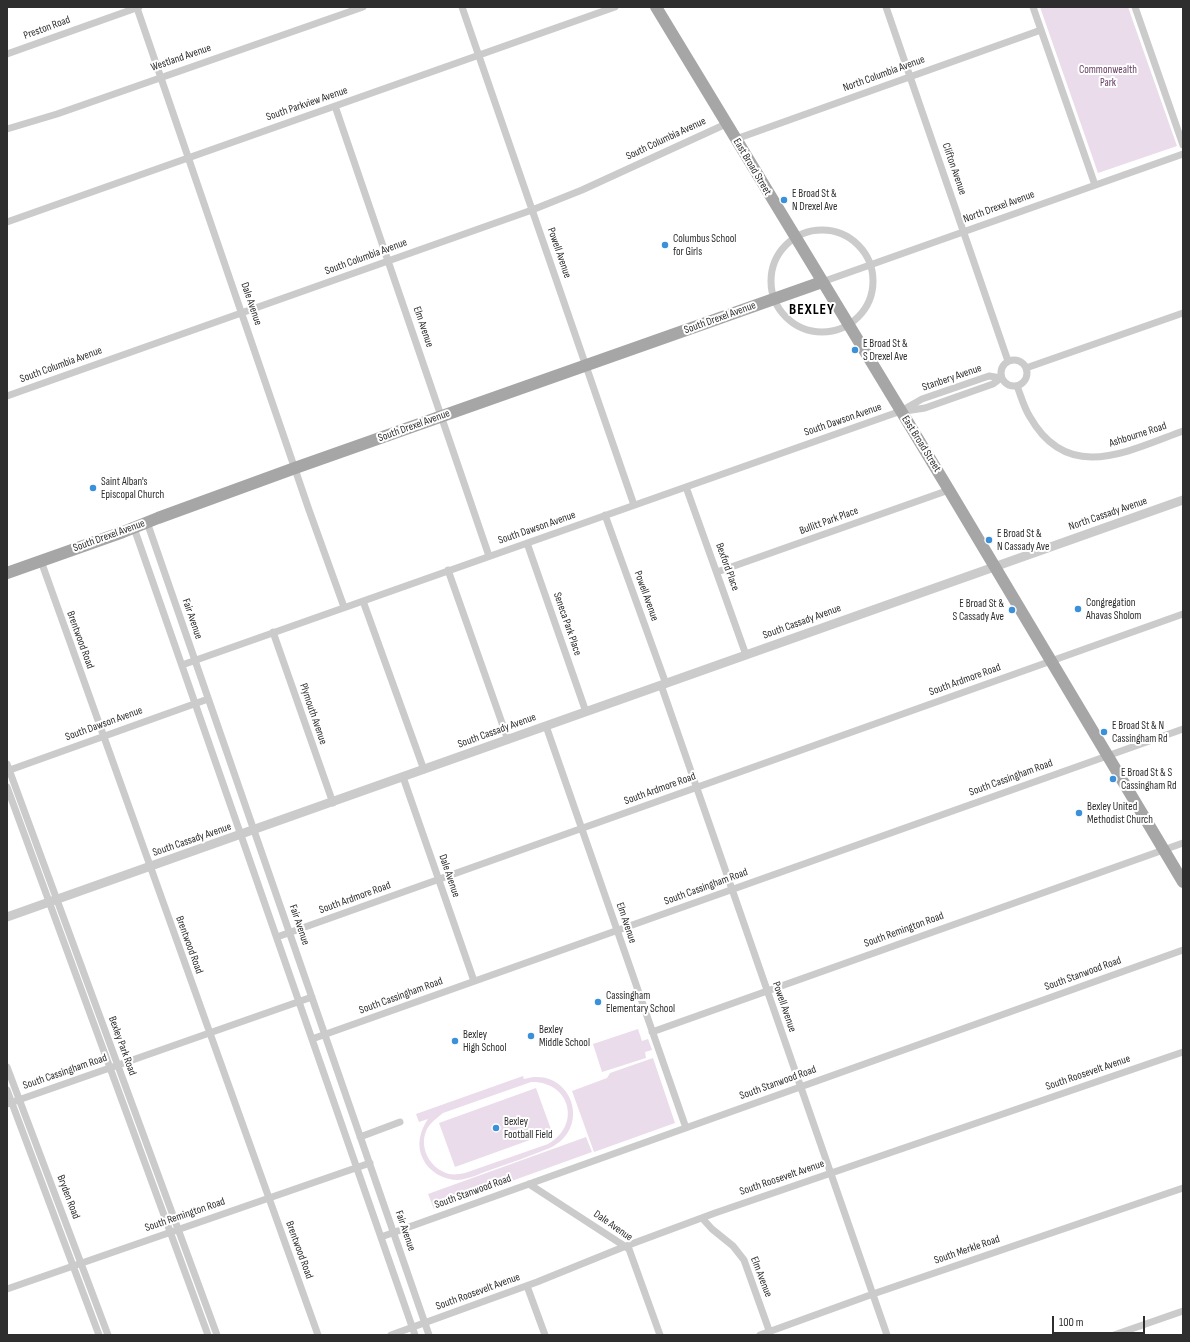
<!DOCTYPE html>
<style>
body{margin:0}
#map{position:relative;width:1190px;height:1342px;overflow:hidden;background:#fff;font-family:"Sofia Sans Condensed",sans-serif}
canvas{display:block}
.frame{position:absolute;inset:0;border:8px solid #2e2e2e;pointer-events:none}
.scale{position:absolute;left:1052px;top:1316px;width:93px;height:18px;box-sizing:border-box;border:2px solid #2e2e2e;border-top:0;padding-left:5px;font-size:12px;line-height:14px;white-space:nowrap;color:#2e2e2e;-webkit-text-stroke:3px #fff;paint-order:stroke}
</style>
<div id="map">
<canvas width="1190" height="1342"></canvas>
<div class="frame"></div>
<div class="scale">100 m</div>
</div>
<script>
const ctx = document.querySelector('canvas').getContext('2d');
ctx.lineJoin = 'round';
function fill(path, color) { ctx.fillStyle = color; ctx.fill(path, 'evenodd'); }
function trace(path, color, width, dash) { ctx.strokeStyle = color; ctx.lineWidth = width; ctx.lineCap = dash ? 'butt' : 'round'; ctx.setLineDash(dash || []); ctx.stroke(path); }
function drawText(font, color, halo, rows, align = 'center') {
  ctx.font = font + ' "Sofia Sans Condensed",sans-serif'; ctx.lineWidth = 4; ctx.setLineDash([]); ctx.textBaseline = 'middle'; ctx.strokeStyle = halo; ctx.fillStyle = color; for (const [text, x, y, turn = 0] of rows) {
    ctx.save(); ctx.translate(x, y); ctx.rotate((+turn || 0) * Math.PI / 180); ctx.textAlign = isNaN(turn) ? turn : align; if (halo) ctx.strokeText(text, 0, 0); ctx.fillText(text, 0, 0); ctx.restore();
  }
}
const green = new Path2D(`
 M1040,7H1128L1177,146L1098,173Z
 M638,1029L642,1041L648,1039L652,1050L645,1052L646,1058L602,1072L593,1044Z
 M653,1058L675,1123L594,1152L572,1091L607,1078L610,1073Z
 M523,1076L524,1079C570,1065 594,1127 550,1148C530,1156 510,1163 490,1170C479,1174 469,1179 458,1180C444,1180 429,1172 423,1159C416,1145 420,1131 428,1119L419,1122L416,1114ZM531,1082C570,1081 582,1125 548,1144L465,1173C460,1174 454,1175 449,1174C430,1169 418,1147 427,1129C431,1122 437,1118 443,1113Z
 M536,1088L552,1132L455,1167L439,1123Z
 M586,1137L592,1152L434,1209L428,1194Z`);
const minor = new Path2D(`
 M462,7L634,505
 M886,7L1008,361
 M1033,7L1095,185
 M1135,7L1183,145
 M137,8L309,510L344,607
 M7,54L139,7
 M335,106L489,556
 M7,129L57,114L363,7
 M736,139L1041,30
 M7,222L615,7
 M771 281a51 51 0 1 1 102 0a51 51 0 1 1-102 0Z
 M822,282L1183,154
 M1001 373a13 13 0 1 1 26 0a13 13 0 1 1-26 0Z
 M1026,368L1183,313
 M1017,386C1021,396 1024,408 1030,417C1068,484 1128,451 1183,431
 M7,396L532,210L582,190L726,124
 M905,411L925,408L993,384L1001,378
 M686,487L746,655
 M605,515L666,684
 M147,522L429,1335
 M134,528L415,1335
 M527,543L586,712
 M41,561L318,1335
 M448,570L508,740
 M717,572L949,490
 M363,601L424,770
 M273,632L333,803
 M182,665L901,411L922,399L989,376L1001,378
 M661,685L887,1335
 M546,726L686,1128
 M7,764L217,1335
 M7,771L208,699
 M403,777L474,981
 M7,787L208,1335
 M277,937L1183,614
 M652,1032L1183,843
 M312,1039L1183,729
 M7,1067L108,1335
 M7,1090L99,1335
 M7,1104L312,997
 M360,1137L400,1122
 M529,1184L629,1249L660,1335
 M702,1218L712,1229L733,1246L744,1260L770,1333
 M381,1237L1183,950
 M527,1286L545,1335
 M7,1289L370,1163
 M391,1335L537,1282L626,1246L715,1213L1183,1052
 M760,1335L873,1294L1183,1188
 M1114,1335L1183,1311`);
const tertiary = new Path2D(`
 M7,917L1183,500`);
const primary = new Path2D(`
 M656,7L949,490L1183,882
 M7,573L123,532L158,518L295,468L822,282`);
const markers = [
 [784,200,4,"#3b91d9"],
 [665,245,4,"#3b91d9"],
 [855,350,4,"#3b91d9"],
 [93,488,4,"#3b91d9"],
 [989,540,4,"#3b91d9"],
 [1078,609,4,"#3b91d9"],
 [1012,610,4,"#3b91d9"],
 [1104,732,4,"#3b91d9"],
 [1113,779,4,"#3b91d9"],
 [1079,813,4,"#3b91d9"],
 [598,1002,4,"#3b91d9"],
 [531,1036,4,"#3b91d9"],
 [455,1041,4,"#3b91d9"],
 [496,1128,4,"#3b91d9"]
];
const streetNames = [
 ["Preston Road",47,28,-20],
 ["Westland Avenue",181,58,-19],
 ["North Columbia Avenue",884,74,-20],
 ["South Parkview Avenue",307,104,-19],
 ["South Columbia Avenue",666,139,-25],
 ["East Broad Street",752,167,59],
 ["Clifton Avenue",954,169,71],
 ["North Drexel Avenue",999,207,-20],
 ["Powell Avenue",559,253,71],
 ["South Columbia Avenue",366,257,-20],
 ["Dale Avenue",251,304,71],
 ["South Drexel Avenue",720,318,-20],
 ["Elm Avenue",423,327,71],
 ["South Columbia Avenue",61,365,-20],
 ["Stanbery Avenue",952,378,-19],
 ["South Dawson Avenue",843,420,-19],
 ["South Drexel Avenue",414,426,-20],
 ["Ashbourne Road",1138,435,-18],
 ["East Broad Street",921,444,58],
 ["North Cassady Avenue",1108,514,-19],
 ["Bullitt Park Place",829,521,-20],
 ["South Dawson Avenue",537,528,-19],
 ["South Drexel Avenue",109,536,-20],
 ["Bexford Place",727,567,70],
 ["Powell Avenue",646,596,70],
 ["Fair Avenue",192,619,71],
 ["South Cassady Avenue",802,622,-20],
 ["Seneca Park Place",567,624,71],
 ["Brentwood Road",80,640,70],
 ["South Ardmore Road",965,680,-20],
 ["Plymouth Avenue",313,714,71],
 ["South Dawson Avenue",104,724,-20],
 ["South Cassady Avenue",497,731,-20],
 ["South Cassingham Road",1011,778,-20],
 ["South Ardmore Road",660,789,-20],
 ["South Cassady Avenue",192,840,-19],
 ["Dale Avenue",449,876,71],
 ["South Cassingham Road",706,887,-20],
 ["South Ardmore Road",355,898,-20],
 ["Elm Avenue",626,923,71],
 ["Fair Avenue",299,925,71],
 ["South Remington Road",904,930,-20],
 ["Brentwood Road",189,945,70],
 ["South Stanwood Road",1083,974,-20],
 ["South Cassingham Road",401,996,-20],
 ["Powell Avenue",784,1007,71],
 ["Bexley Park Road",122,1046,70],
 ["South Cassingham Road",65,1072,-19],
 ["South Roosevelt Avenue",1088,1073,-19],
 ["South Stanwood Road",778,1083,-20],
 ["South Roosevelt Avenue",782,1178,-19],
 ["South Stanwood Road",473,1192,-20],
 ["Bryden Road",68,1197,69],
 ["South Remington Road",185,1215,-19],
 ["Dale Avenue",613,1226,35],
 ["Fair Avenue",405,1231,71],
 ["Brentwood Road",299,1250,70],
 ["South Merkle Road",967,1250,-19],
 ["Elm Avenue",761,1277,69],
 ["South Roosevelt Avenue",478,1292,-20]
];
const parkNames = [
 ["Commonwealth",1108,70],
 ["Park",1108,83]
];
const poiNames = [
 ["E Broad St &",792,194],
 ["N Drexel Ave",792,207],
 ["Columbus School",673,239],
 ["for Girls",673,252],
 ["E Broad St &",863,344],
 ["S Drexel Ave",863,357],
 ["Saint Alban's",101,482],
 ["Episcopal Church",101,495],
 ["E Broad St &",997,534],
 ["N Cassady Ave",997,547],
 ["Congregation",1086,603],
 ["Ahavas Sholom",1086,616],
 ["E Broad St &",1004,604,"right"],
 ["S Cassady Ave",1004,617,"right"],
 ["E Broad St & N",1112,726],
 ["Cassingham Rd",1112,739],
 ["E Broad St & S",1121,773],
 ["Cassingham Rd",1121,786],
 ["Bexley United",1087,807],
 ["Methodist Church",1087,820],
 ["Cassingham",606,996],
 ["Elementary School",606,1009],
 ["Bexley",539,1030],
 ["Middle School",539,1043],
 ["Bexley",463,1035],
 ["High School",463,1048],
 ["Bexley",504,1122],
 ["Football Field",504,1135]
];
const districtNames = [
 ["BEXLEY",812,310]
];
fill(green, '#eadcea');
trace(minor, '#cbcbcb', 7);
trace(tertiary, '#cbcbcb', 9);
trace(primary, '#a6a6a6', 12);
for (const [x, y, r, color] of markers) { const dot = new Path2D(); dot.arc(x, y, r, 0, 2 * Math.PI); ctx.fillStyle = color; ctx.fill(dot); trace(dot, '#fff', 1.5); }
drawText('11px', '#2e2e2e', '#fff', streetNames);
drawText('11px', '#663e63', '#fff', parkNames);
drawText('11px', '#2e2e2e', '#fff', poiNames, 'left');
ctx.letterSpacing = '1px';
drawText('bold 15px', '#000', '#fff', districtNames);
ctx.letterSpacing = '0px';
</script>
